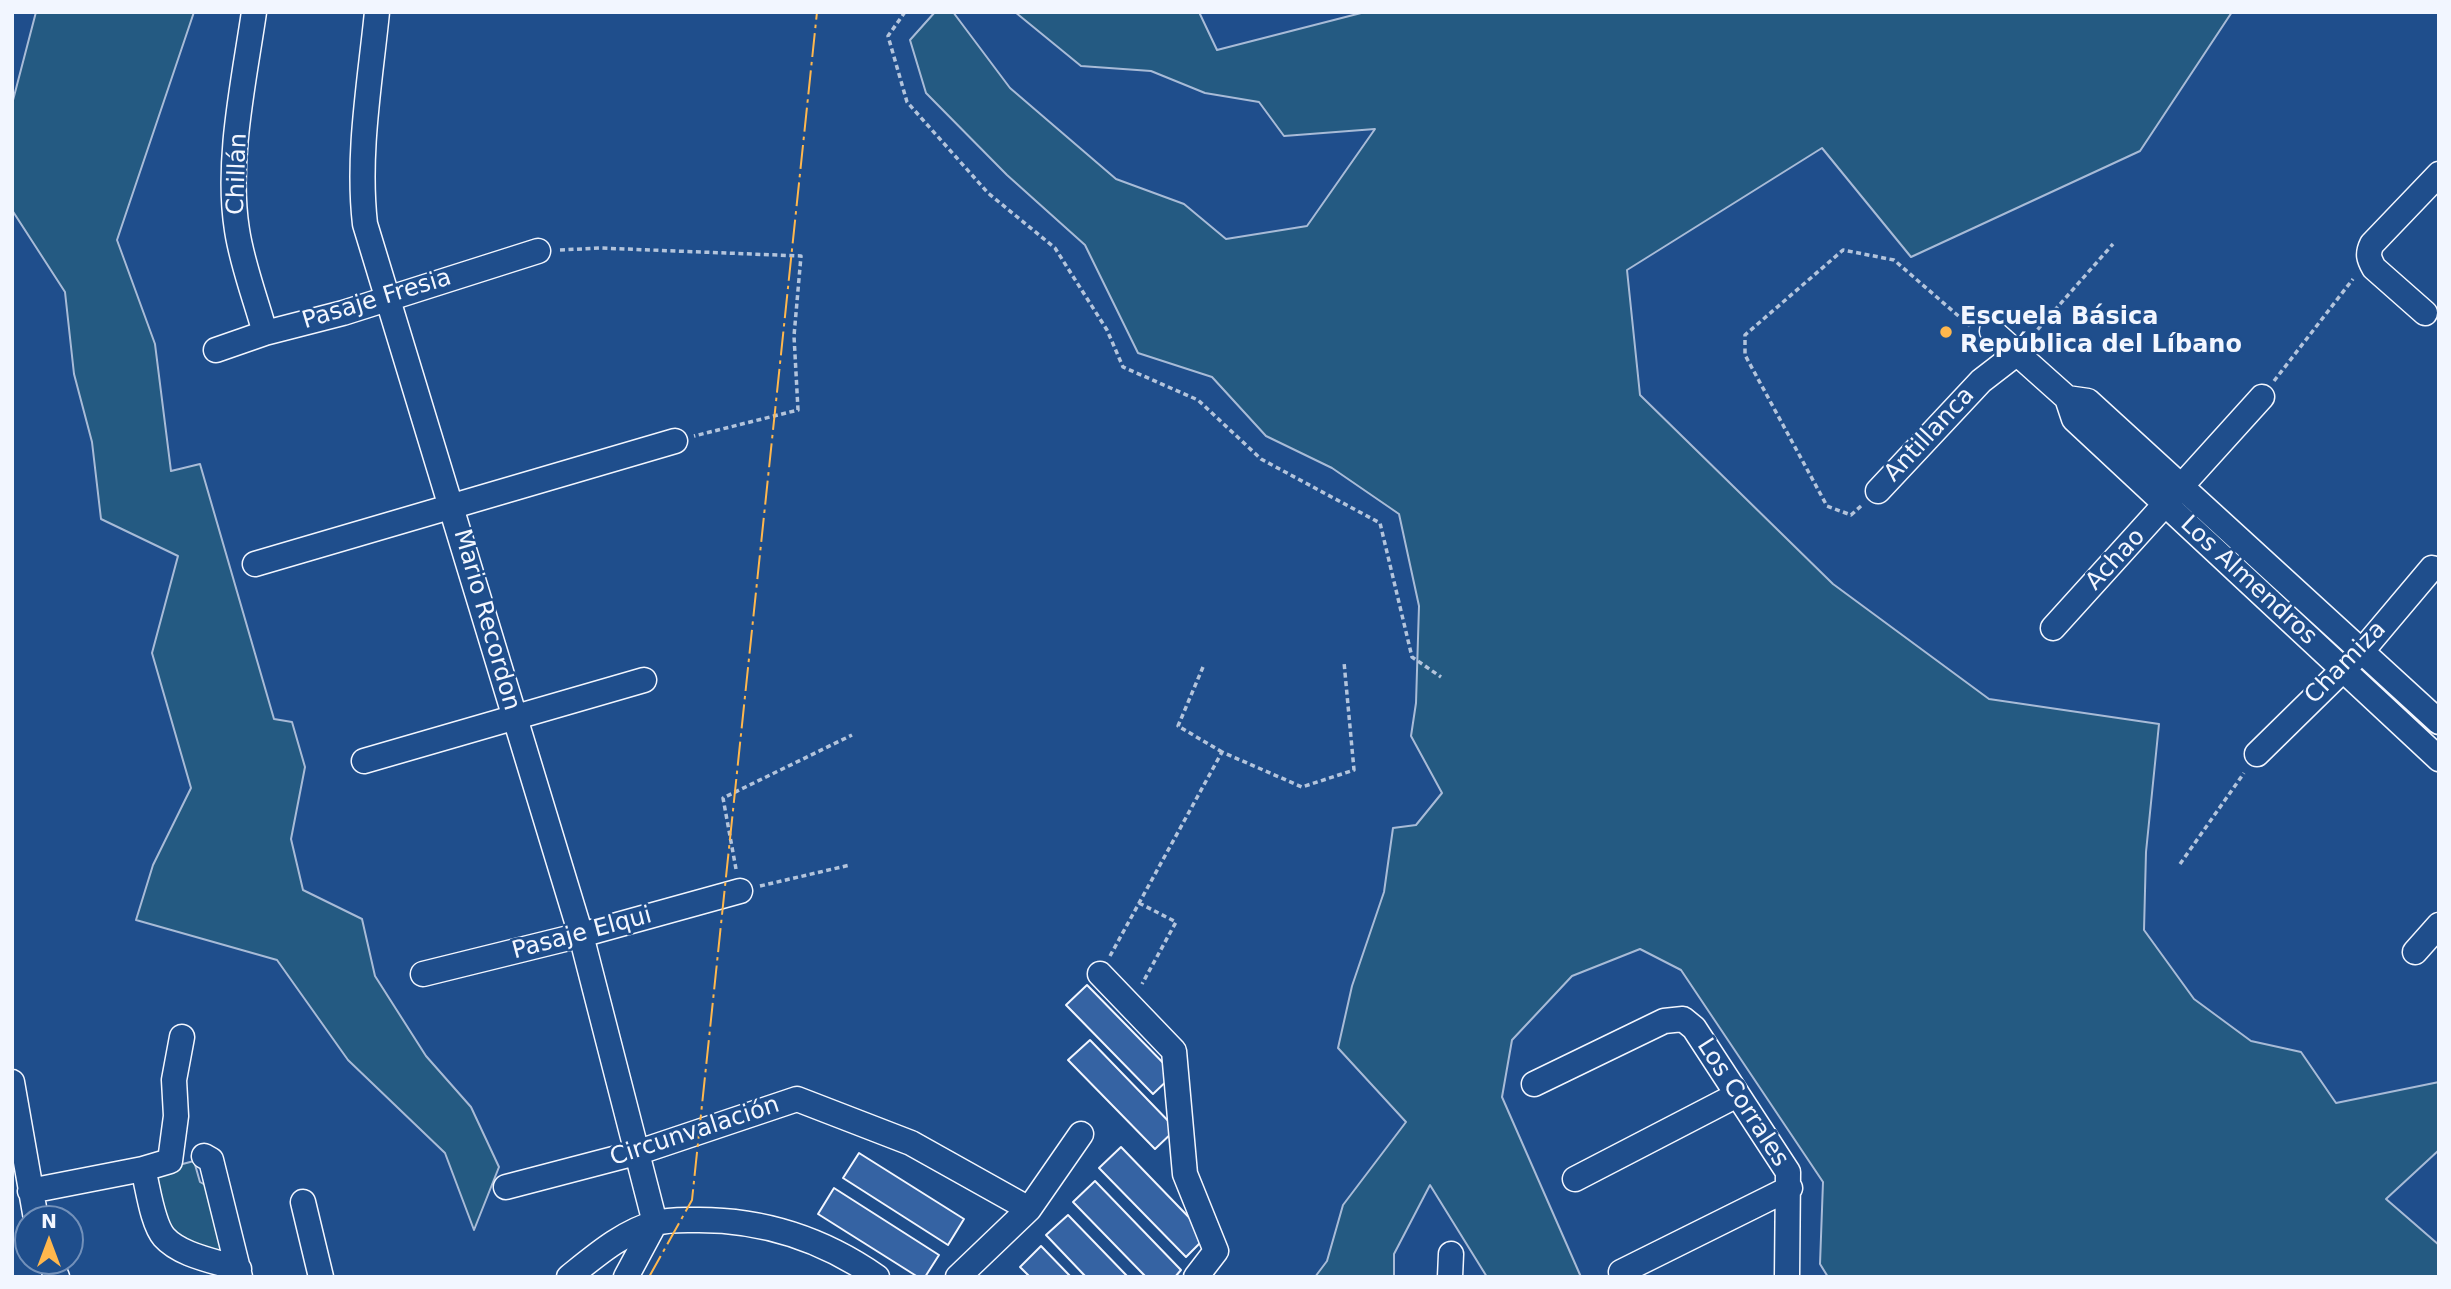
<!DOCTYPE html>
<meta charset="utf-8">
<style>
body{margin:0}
#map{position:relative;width:2451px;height:1289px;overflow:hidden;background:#1f4e8c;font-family:"DejaVu Sans",sans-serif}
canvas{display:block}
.frame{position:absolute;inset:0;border:14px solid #f2f6ff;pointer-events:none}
.north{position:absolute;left:14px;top:1205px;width:70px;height:70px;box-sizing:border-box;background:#1f4e8c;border:2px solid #7391ba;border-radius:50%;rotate:0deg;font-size:19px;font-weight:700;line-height:28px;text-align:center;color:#f2f6ff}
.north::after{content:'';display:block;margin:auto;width:24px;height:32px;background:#ffb74d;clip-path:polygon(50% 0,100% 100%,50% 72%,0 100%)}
</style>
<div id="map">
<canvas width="2451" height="1289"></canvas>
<div class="frame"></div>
<div class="north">N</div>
</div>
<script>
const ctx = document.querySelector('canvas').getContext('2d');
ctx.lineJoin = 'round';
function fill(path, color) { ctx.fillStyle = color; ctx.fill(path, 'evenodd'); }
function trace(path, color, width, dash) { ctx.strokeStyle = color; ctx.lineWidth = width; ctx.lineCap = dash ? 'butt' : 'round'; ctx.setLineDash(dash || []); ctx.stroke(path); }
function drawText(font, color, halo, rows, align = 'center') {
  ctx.font = font + ' "DejaVu Sans",sans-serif'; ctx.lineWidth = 5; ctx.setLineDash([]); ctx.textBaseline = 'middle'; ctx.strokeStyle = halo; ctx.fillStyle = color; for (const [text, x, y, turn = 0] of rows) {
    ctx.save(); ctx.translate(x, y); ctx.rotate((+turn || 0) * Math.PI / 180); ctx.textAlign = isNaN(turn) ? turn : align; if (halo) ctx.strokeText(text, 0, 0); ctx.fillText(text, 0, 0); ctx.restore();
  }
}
const green = new Path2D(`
 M36,12H194L117,240L155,344L171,471L200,464L274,719L292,722L305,767L291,839L303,890L362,919L375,976L426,1056L471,1107L499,1167L474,1230L445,1153L348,1060L277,960L136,920L153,865L191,788L152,653L178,556L101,519L92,442L74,374L65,292L12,210V104Z
 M935,12H953L1010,88L1116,179L1184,204L1226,239L1307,226L1375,129L1284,136L1259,102L1205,93L1151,71L1081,66L1015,12H1199L1217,50L1365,12H2232L2140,151L1911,257L1822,148L1627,270L1640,395L1833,584L1989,699L2159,724L2146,852L2144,930L2194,999L2251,1041L2301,1052L2336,1103L2439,1082V1150L2386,1199L2439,1245V1277H1828L1820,1264L1823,1182L1681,970L1640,949L1572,976L1512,1040L1502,1097L1581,1277H1487L1430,1185L1394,1254V1277H1315L1327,1261L1343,1205L1406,1122L1338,1048L1352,986L1384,892L1393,828L1416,825L1442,793L1411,736L1416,703L1419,606L1399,514L1332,468L1266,436L1212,377L1138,353L1085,245L1007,175L926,93L910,40Z
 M194,1161L200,1182L207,1186L226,1255L191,1245L168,1230L156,1171Z`);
const building = new Path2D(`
 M1087,985L1174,1074L1153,1094L1066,1005Z
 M1090,1040L1176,1129L1155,1149L1068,1060Z
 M1121,1147L1207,1236L1186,1257L1099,1168Z
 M859,1153L964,1219L948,1245L843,1178Z
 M1095,1181L1181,1270L1175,1277H1146L1073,1202Z
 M834,1188L939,1255L925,1277H918L818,1214Z
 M1068,1215L1128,1277H1086L1046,1235Z
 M1041,1246L1071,1277H1030L1020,1267Z`);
const path = new Path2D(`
 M905,12L888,36L907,102L988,193L1055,248L1107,330L1123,367L1198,400L1261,459L1380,523L1412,657L1441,677
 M560,250L600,248L801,256L794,336L798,410L694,436
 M2032,336L2113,244
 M2274,381L2353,279
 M1861,506L1851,515L1827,506L1745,355V335L1843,250L1894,260L1970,326
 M1203,667L1178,726L1222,752
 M2180,864L2244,773
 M736,869L723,798L852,735
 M760,886L850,865
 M1139,903L1176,922L1142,984
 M1110,956L1222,752L1302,787L1354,770L1344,662`);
const minor = new Path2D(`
 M254,12C244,81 226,161 237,230C242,264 256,300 265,333
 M377,12C370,82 357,154 365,224L581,935L655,1223
 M2425,313L2374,268C2369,259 2367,254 2372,244L2439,174
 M1992,331L2067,398L2074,419L2439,759
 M216,350L265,333L343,313L538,251
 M2067,398L2088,401L2439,722
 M1878,491L1981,381L2016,354
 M255,564L675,441
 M2053,628L2262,397
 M2257,754L2362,651L2432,568
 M364,761L644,680
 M2415,952L2439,925
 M423,974L581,935L740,891
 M1100,974L1174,1051L1185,1174L1216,1251L1196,1277
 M12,1082L36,1219
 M1534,1084L1664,1021L1683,1019L1694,1028L1788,1172L1787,1277
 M204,1156L211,1160L240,1277
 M143,1169C148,1187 152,1223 164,1237C181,1256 216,1261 239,1269
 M1575,1179L1737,1095
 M506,1187L636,1153L797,1099L911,1143L1029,1209
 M30,1191L143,1169L170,1161L176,1116L174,1080L182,1037
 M303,1202L321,1277
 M50,1261L57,1277
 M1621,1272L1790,1188
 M569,1277C594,1257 624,1231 656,1223C669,1219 685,1220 699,1220C763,1220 824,1240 877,1277
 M626,1277L655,1223
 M958,1277L1029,1209L1081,1134
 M1450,1277L1451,1254`);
const power = new Path2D(`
 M649,1277L692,1200L817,12`);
const markers = [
 [1946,332,7,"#ffb74d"]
];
const streetNames = [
 ["Chillán",238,174,-88],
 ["Pasaje Fresia",377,300,-17],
 ["Antillanca",1930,435,-47],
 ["Achao",2116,560,-47],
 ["Los Almendros",2248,581,43],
 ["Mario Recordon",486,620,74],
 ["Chamiza",2346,663,-46],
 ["Pasaje Elqui",582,934,-15],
 ["Los Corrales",1742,1103,57],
 ["Circunvalación",695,1132,-18]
];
const poiNames = [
 ["Escuela Básica",1960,318],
 ["República del Líbano",1960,346]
];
fill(green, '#245a82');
trace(green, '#a8bbd7', 2);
fill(building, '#3563a3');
trace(building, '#f2f6ff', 2);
trace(minor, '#f2f6ff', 27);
trace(path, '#b3c4dc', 3.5, [5, 3.5]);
trace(minor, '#1f4e8c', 24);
trace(power, '#ffb74d', 2, [24, 5, 3.5, 5]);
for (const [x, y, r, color] of markers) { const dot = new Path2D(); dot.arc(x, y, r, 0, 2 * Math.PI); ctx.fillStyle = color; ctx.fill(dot); trace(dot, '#1f4e8c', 2.5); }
drawText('24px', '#f2f6ff', '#1f4e8c', streetNames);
drawText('bold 24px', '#f2f6ff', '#1f4e8c', poiNames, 'left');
</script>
